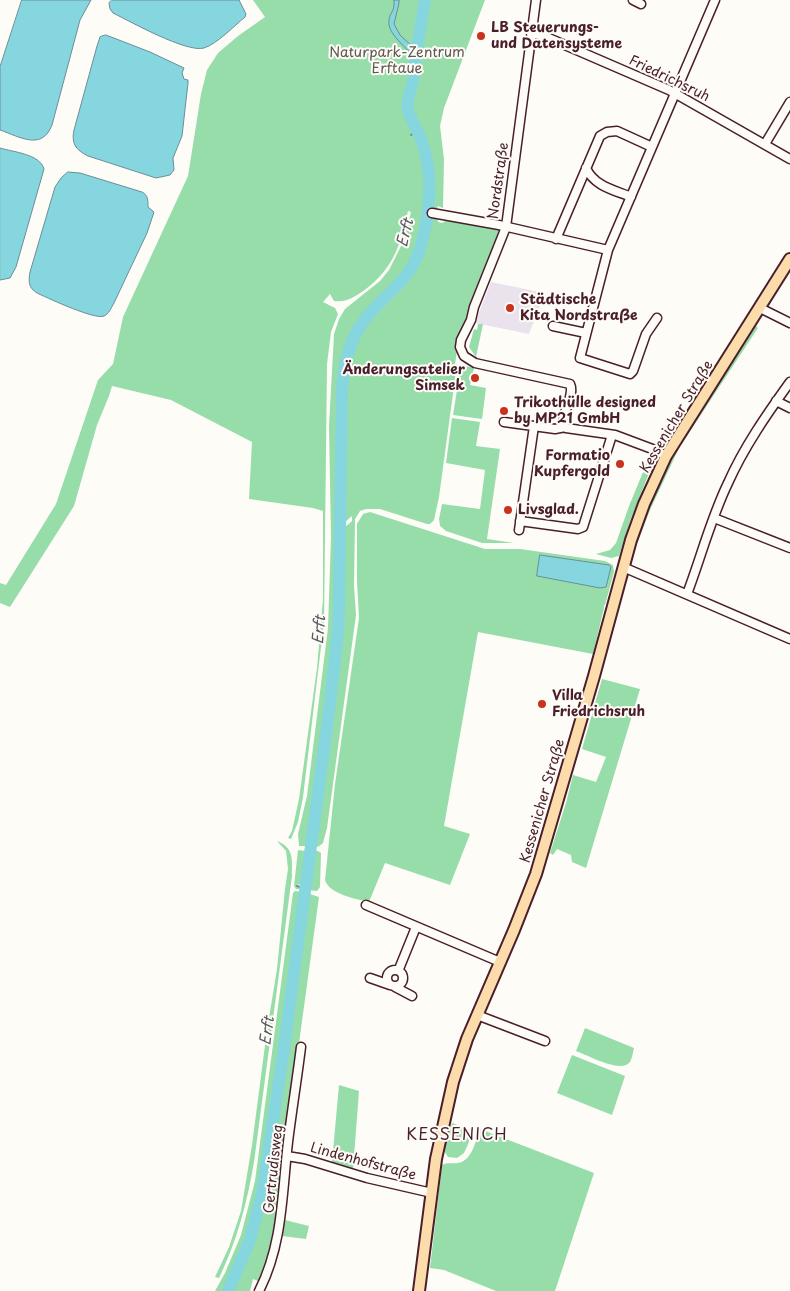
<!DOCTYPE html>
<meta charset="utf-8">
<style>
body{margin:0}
canvas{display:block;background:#fdfcf7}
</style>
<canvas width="790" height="1291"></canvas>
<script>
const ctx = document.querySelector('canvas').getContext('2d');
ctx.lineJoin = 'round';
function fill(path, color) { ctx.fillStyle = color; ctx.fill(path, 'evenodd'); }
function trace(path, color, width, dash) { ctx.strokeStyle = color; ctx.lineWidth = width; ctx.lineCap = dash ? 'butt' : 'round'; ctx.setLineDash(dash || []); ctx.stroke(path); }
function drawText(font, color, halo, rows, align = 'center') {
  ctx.font = font + ' "Playpen Sans",sans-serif'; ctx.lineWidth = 4; ctx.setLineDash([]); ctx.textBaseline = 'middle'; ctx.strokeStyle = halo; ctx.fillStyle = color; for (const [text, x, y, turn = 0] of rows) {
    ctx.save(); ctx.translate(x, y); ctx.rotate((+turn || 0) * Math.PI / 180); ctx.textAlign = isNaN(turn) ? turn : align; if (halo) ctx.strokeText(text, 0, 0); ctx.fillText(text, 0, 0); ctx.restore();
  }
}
const built = new Path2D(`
 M491,282L545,293L529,334L475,323Z`);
const green = new Path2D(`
 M253,0H485L444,108L440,126L444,159L443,208L438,206L436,211L438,222L442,223L449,219L499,228L501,230C484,274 462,317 455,364H457L439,497L434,520L430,524H427L380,509H366L360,511L355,519L354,586L356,615L327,828L323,843L318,847L314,842L326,758L340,641L342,612L344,528L352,521V516L344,523L345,398L347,369L350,358L360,333L372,315L413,273L426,242L430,214H424C421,232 419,253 408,269C400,281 389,289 378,299C360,317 346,341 340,366L335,629L327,703L306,846H299L298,834L307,796L328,628L331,537L329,426L334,334L339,319L345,309L380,281L389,270L404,240L411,212L408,211C400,245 395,266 366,289C356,296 347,303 334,301L330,294L323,302L335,308L338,314L331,332L327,364L324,622L303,797L298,822L291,839L288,838L292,831L299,799L317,668L323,599V511L313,508L249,499L252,442L171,400L112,386L109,396L97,425L74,506L10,607L0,603V583L6,585L56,504L98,380L113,364L123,317L188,176L201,94L207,70L218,53L238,36L265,17Z
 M478,324H483L476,357L469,347L474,329L477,330Z
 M755,325L758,328L683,442L689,428Z
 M461,365L474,368L470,385L486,388L482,419L453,415Z
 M452,418L480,422L476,446L500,449L487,539L514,543H482L446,531L440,526L439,519L442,504L480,509L485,470L446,463Z
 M680,446L650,510L630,562L638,529L666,466Z
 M652,455L654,458L653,463L630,521L619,556L611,558L596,554L610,550L616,543L629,506L646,465Z
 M370,512L485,549H520L605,561L613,565L614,572L605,605H604V608L593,654L478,632L444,826L470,834L450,885L385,863L369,902C356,899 329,894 325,880L335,784L359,618L357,581V524L363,514Z
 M602,679L640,689L586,868L572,862L571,855L557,849L553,855L550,853L566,803L573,775L596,782L606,757L582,749Z
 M277,841C294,848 292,858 292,876L254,1162C247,1203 237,1241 219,1278L215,1277L229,1247L241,1211L252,1145L267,1030L277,969L285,889L288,869L286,851Z
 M298,850L306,851L302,886L298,884L297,887L301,889H296L294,886Z
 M312,851H318L321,853L320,887L317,891L308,890Z
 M295,891L301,892L297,925L260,1195C253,1229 242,1261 225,1291H215L225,1273L241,1235L255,1181L293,893Z
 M307,893L319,897L287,1131L281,1206L269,1254L258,1281L253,1279L250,1291H231L249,1251L265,1196Z
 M585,1028L634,1048C633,1052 632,1060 629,1063C620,1073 587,1055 576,1051Z
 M572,1055L625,1076L612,1115L557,1093Z
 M339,1085L359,1091L353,1170L297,1154V1152L332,1162Z
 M452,1123L474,1131L464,1153L457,1158L448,1157L444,1151L447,1138Z
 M480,1129L594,1173L555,1291H496L444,1270L430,1268L442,1165C448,1162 452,1164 458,1163C472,1161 476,1140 480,1129Z
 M285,1220L309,1226L306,1239L282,1236Z`);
const water = new Path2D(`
 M22,0H91L80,20L52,125C42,151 20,137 0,130V67Z
 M112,0H239L246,14L245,17C234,26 217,44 204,48C187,53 131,22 113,13L110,9L109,3Z
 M394,0H399V3L394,24L400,35L417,51L419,72L413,79L410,63V53C403,44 387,33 389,20C390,12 395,12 394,0Z
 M106,35L150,52L184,68L182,73L184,79L188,80V83L182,136L173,158L174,170L170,175L156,178L88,156C76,150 71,144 74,130L97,46L100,37Z
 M0,148C13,152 40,154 44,169L16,267L10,278L0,280Z
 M68,172L80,173L142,192C148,195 148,200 148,207L154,212L147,233L114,303C111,308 109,314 104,316C95,320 50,299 39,294C29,289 28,283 30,272L55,187L61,178Z
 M540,555L609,565L611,567L606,587L600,588L537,576Z`);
const stream = new Path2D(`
 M411,135L417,131
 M297,886L305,889`);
const river = new Path2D(`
 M415,60L425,0
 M228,1291L250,1240L262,1194L283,1055L330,704L338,631L339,603L342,392C343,363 351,334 371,312C394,286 413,278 422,242C430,212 433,175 423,145C420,133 411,122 408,110C406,100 411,90 413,80C414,74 414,67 415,61`);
const minor = new Path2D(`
 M536,0L506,227L474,307L471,320L461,340L460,347L464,356L475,363L570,384C576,397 557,418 566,428L615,435L655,450L666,456
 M633,0L641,4
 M531,33L544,36L669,90L790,159
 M765,144L790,102
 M586,168C594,186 614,190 631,197
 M432,213L499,225L608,250
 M556,239L600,136L607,132L617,131L652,147
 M760,308L790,323
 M657,318L646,334L633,371L630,374L580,358L608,250L715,0
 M553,326L586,333
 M776,401L790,408
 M504,422L555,429L565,427
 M714,518L790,548
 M520,521L578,529L583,527L612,435
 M519,530L534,426
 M623,567L790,639
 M687,594C701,557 711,518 728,483C744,447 767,414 790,382
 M366,905L500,962
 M399,969L416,927
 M387 978a8 8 0 1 1 16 0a8 8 0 1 1-16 0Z
 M370,978L390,985
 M395,987L412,996
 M477,1015L545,1041
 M287,1156L305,1159L367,1178L432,1193
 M259,1291C283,1244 282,1193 288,1142C292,1110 297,1079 301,1047`);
const major = new Path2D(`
 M419,1291L436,1159L453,1082L467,1039L514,930L536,874L594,676L631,540L644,504L666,456L790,259`);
const markers = [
 [481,36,5,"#c8321e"],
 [510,308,5,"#c8321e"],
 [475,378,5,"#c8321e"],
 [504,411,5,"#c8321e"],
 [620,464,5,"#c8321e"],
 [508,510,5,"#c8321e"],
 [542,704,5,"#c8321e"]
];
const poiNames = [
 ["LB Steuerungs-",491,28],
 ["und Datensysteme",491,44],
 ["Städtische",520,300],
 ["Kita Nordstraße",520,316],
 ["Änderungsatelier",465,370,"right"],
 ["Simsek",465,386,"right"],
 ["Trikothülle designed",514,403],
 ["by MP21 GmbH",514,419],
 ["Formatio",610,456,"right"],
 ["Kupfergold",610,472,"right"],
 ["Livsglad.",518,510],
 ["Villa",552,696],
 ["Friedrichsruh",552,712]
];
const parkNames = [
 ["Naturpark-Zentrum",397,53],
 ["Erftaue",397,69]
];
const streetNames = [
 ["Friedrichsruh",669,79,26],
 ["Nordstraße",499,181,-82],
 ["Kessenicher Straße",677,417,-59],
 ["Kessenicher Straße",543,801,-74],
 ["Lindenhofstraße",363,1162,15],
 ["Gertrudisweg",274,1169,-84]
];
const waterNames = [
 ["Erft",406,233,-76],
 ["Erft",320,630,-85],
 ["Erft",268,1031,-82]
];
const quarterNames = [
 ["KESSENICH",457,1136]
];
fill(built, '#eae3ee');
fill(green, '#97ddaa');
fill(water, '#85d6de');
trace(water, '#6d8d96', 1);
trace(stream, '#6d8d96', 2);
trace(river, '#85d6de', 12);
trace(minor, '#4a1f2b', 11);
trace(major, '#4a1f2b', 14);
trace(minor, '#fdfcf7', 8);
trace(major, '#fddcac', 10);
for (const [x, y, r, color] of markers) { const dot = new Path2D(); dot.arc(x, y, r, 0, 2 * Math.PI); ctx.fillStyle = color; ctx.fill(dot); trace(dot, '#fdfcf7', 2); }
drawText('bold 14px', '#4a1f2b', '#fdfcf7', poiNames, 'left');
drawText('14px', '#615851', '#fdfcf7', parkNames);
drawText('14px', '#4a1f2b', '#fdfcf7', streetNames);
drawText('italic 15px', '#5c5661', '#fdfcf7', waterNames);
ctx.letterSpacing = '1px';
drawText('16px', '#4a1f2b', '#fdfcf7', quarterNames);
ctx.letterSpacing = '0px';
</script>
